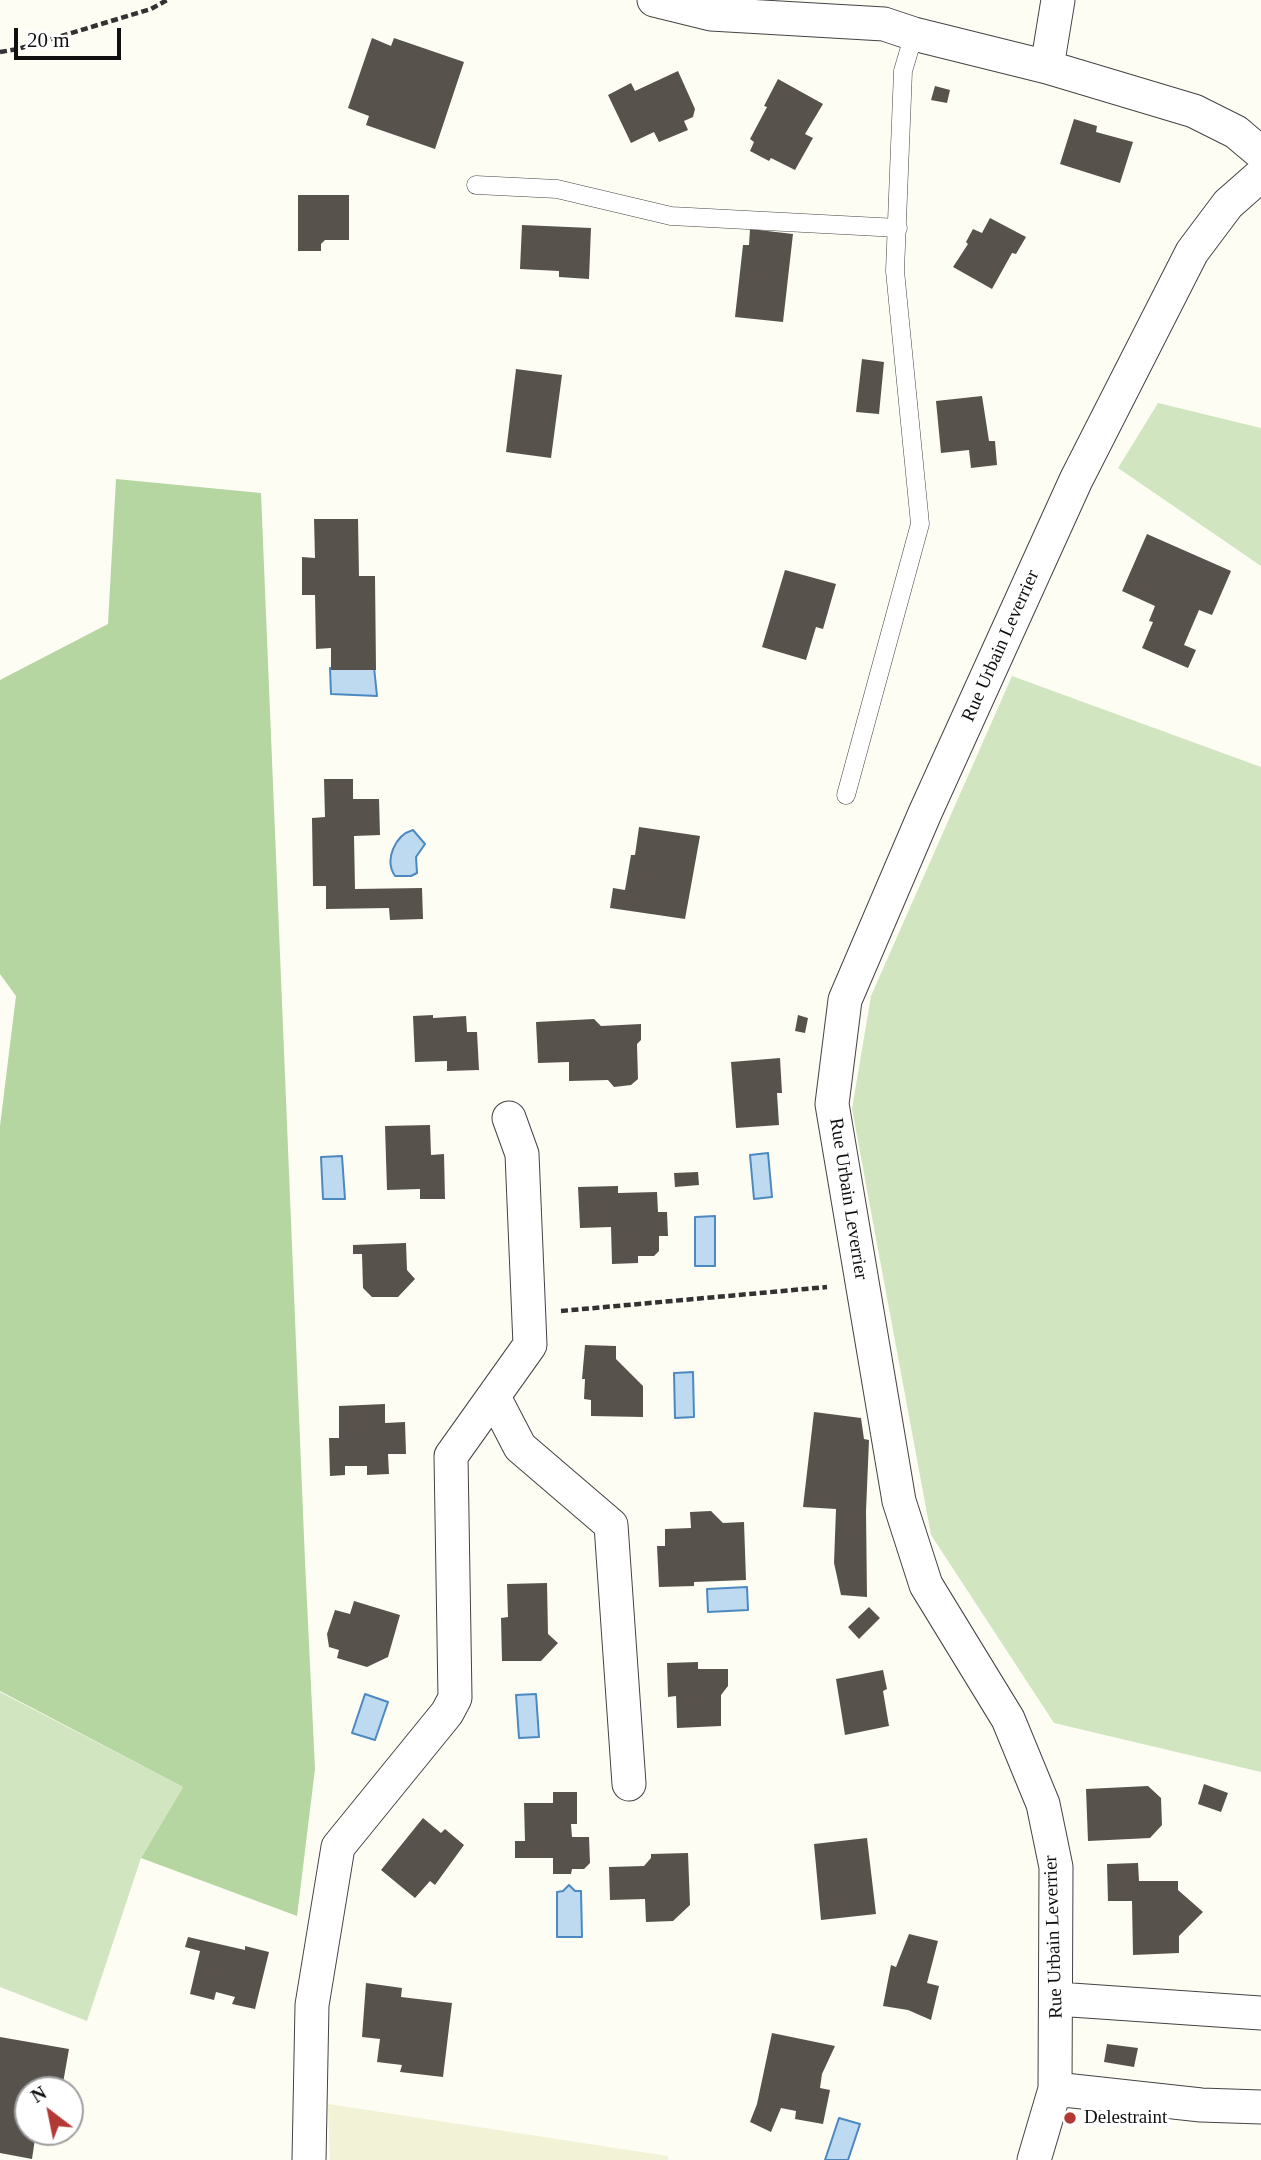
<!DOCTYPE html>
<style>
body{margin:0}
#map{position:relative;width:1261px;height:2160px;overflow:hidden;background:#fefdf4;font-family:Georgia,serif}
canvas{display:block}
.north{position:absolute;left:14px;top:2076px;width:70px;height:70px;box-sizing:border-box;background:#fff;border:2px solid #9f9f9f;border-radius:50%;rotate:328deg;font-size:19px;font-weight:700;line-height:28px;text-align:center;color:#101010}
.north::after{content:'';display:block;margin:auto;width:24px;height:32px;background:#b33935;clip-path:polygon(50% 0,100% 100%,50% 72%,0 100%)}
.scale{position:absolute;left:14px;top:28px;width:107px;height:32px;box-sizing:border-box;border:4px solid #101010;border-top:0;padding-left:9px;font-size:21px;line-height:24px;white-space:nowrap;color:#101010;-webkit-text-stroke:5px #fff;paint-order:stroke}
</style>
<div id="map">
<canvas width="1261" height="2160"></canvas>
<div class="north">N</div>
<div class="scale">20 m</div>
</div>
<script>
const ctx = document.querySelector('canvas').getContext('2d');
ctx.lineJoin = 'round';
function fill(path, color) { ctx.fillStyle = color; ctx.fill(path, 'evenodd'); }
function trace(path, color, width, dash) { ctx.strokeStyle = color; ctx.lineWidth = width; ctx.lineCap = dash ? 'butt' : 'round'; ctx.setLineDash(dash || []); ctx.stroke(path); }
function drawText(font, color, halo, rows, align = 'center') {
  ctx.font = font + ' Georgia,serif'; ctx.lineWidth = 7; ctx.setLineDash([]); ctx.textBaseline = 'middle'; ctx.strokeStyle = halo; ctx.fillStyle = color; for (const [text, x, y, turn = 0] of rows) {
    ctx.save(); ctx.translate(x, y); ctx.rotate((+turn || 0) * Math.PI / 180); ctx.textAlign = isNaN(turn) ? turn : align; if (halo) ctx.strokeText(text, 0, 0); ctx.fillText(text, 0, 0); ctx.restore();
  }
}
const farmland = new Path2D(`
 M328,2104L668,2156V2160H330Z`);
const green = new Path2D(`
 M1158,403L1261,428V566L1118,468Z
 M1012,676L1261,767V1772L1054,1723L931,1535L852,1109L871,996Z
 M0,1692L183,1787L141,1858L87,2021L0,1987Z`);
const forest = new Path2D(`
 M116,479L261,493L305,1561L315,1769L297,1916L141,1858L183,1787L0,1691V1126L16,996L0,974V680L108,624Z`);
const water = new Path2D(`
 M374,667L377,696L331,694L330,668Z
 M413,830L425,844L416,857L417,873L411,876H395C384,860 395,835 413,830Z
 M768,1153L772,1197L754,1199L750,1155Z
 M342,1156L345,1199H323L321,1157Z
 M715,1216V1266H695V1217Z
 M693,1372L694,1417L675,1418L674,1373Z
 M747,1587L748,1610L708,1612L707,1589Z
 M365,1694L388,1702L375,1740L352,1733Z
 M536,1694L539,1737L519,1738L516,1695Z
 M569,1885L575,1891H581L582,1937H557V1892L563,1891Z
 M839,2118L860,2124L848,2160H825Z`);
const building = new Path2D(`
 M372,38L391,46L394,38L464,62L435,149L366,125L369,116L348,108Z
 M678,71L695,109L693,117L684,121L688,130L659,142L654,132L631,143L608,95L631,83L635,91Z
 M778,79L823,104L805,134L813,138L795,170L771,158L769,161L750,151L754,142L750,139L767,107L764,106Z
 M935,86L950,90L947,103L931,100Z
 M1074,119L1097,126L1096,132L1133,142L1120,183L1060,164Z
 M298,195H349V240H325L321,244V251H298Z
 M990,218L1026,237L1016,254L1012,253L992,289L953,267L968,244L966,242L973,229L982,233Z
 M522,225L591,228L589,279L559,277V271L520,269Z
 M750,229L793,234L783,322L735,317L743,245H749Z
 M862,359L884,362L879,414L856,412Z
 M516,369L562,375L551,458L506,452Z
 M982,396L989,441H995L997,465L971,468L969,450L941,453L936,401Z
 M314,519H358L359,576H375L376,670H331V648L316,649L315,595H302V557L315,558Z
 M1147,534L1231,571L1212,615L1199,610L1184,645L1196,650L1188,668L1142,648L1153,622L1149,621L1155,606L1122,591Z
 M785,570L836,584L823,629L816,627L806,660L762,647Z
 M324,779H353V799H379L380,835L354,836L355,889L422,888L423,919L390,920L389,908L326,909V886H313L312,818L325,817Z
 M639,827L700,836L685,919L610,908L613,888L625,890L631,855H635Z
 M433,1015V1018L466,1016L467,1032H477L479,1070L447,1071V1061L415,1062L413,1016Z
 M798,1015L808,1018L805,1033L795,1031Z
 M594,1019L601,1026L641,1024V1040L637,1044L638,1079L631,1085L614,1087L608,1080L569,1081V1062L538,1063L536,1022Z
 M780,1058L782,1093H777L779,1125L736,1128L731,1062Z
 M430,1125L431,1155L444,1154L445,1199H420V1189L387,1190L385,1126Z
 M698,1172L699,1185L675,1187L674,1173Z
 M618,1186V1193L657,1192L658,1212H667L668,1236H659V1251L654,1256H638V1263L612,1264L611,1227L580,1228L578,1187Z
 M406,1243L407,1270L415,1279L398,1297H372L363,1288L362,1254H353V1245Z
 M585,1345L616,1346V1359L643,1386V1417L591,1416V1400L584,1399L585,1379H582Z
 M385,1404V1423L405,1422L406,1454H388L389,1474L367,1475V1466H345V1475L330,1476L329,1438H339V1406Z
 M814,1412L861,1418L864,1439L869,1440L866,1511L867,1597L841,1595L834,1563L836,1509L803,1507Z
 M711,1511L723,1523L744,1522L746,1580L694,1582V1586L659,1587L657,1546H665V1529L691,1528L690,1512Z
 M547,1583L548,1634L558,1643L541,1661H502L501,1618L508,1617L507,1584Z
 M354,1601L400,1615L388,1657L367,1667L337,1658L339,1650L329,1647L327,1634L335,1610L350,1614Z
 M869,1607L880,1618L859,1639L848,1627Z
 M698,1662V1669H728V1686L721,1695V1726L677,1728L676,1696L668,1697L667,1663Z
 M883,1670L887,1689L883,1691L889,1726L845,1735L836,1679Z
 M1204,1784L1228,1793L1221,1812L1198,1804Z
 M1148,1786L1161,1798L1162,1825L1150,1838L1088,1841L1086,1789Z
 M553,1792H577V1824H571L572,1837H589L590,1863L584,1869H572L571,1874H553V1858H515V1841H525L524,1803H553Z
 M423,1818L441,1833L445,1829L464,1845L435,1885L430,1881L415,1898L381,1870Z
 M867,1838L876,1914L821,1920L814,1844Z
 M688,1853L690,1905L673,1921L646,1922L645,1899L610,1900L609,1867L644,1866L651,1858V1854Z
 M1138,1863L1139,1881H1178V1890L1203,1912L1179,1936V1953L1133,1955L1132,1901H1108L1107,1864Z
 M909,1934L938,1941L927,1983L939,1986L931,2020L908,2010L883,2006L891,1965L896,1967Z
 M188,1937L245,1950V1946L269,1952L255,2009L232,2004L235,1997L216,1992L214,2000L190,1994L200,1951L185,1947Z
 M366,1983L402,1988L401,1997L452,2003L443,2077L400,2072L402,2065L377,2062L380,2039L362,2037Z
 M772,2033L835,2046L822,2074L820,2088L830,2090L823,2124L795,2119L796,2111L781,2108L771,2132L750,2122L757,2104Z
 M0,2037L69,2049L63,2083L44,2080L43,2090H28V2132H36L32,2159L0,2153Z
 M1107,2044L1138,2048L1134,2067L1104,2062Z`);
const path = new Path2D(`
 M0,52L18,49L151,9L167,0
 M561,1311L827,1287`);
const lane = new Path2D(`
 M476,185L557,189L671,216L898,228
 M846,795L920,524L895,271L903,71L914,34`);
const street = new Path2D(`
 M654,0L711,14L884,24L914,34L1047,67L1194,111L1236,132L1261,153
 M1047,67L1058,0
 M494,1397L520,1447L611,1525L629,1784
 M1057,1999L1261,2013
 M1055,2089L1201,2105L1261,2107
 M309,2160L312,2005L338,1847L447,1713L455,1698L451,1456L530,1345L522,1154L509,1118
 M1034,2160L1055,2089L1056,1867L1043,1804L1008,1719L926,1585L899,1501L832,1104L845,1000L925,813L1076,480L1192,252L1228,204L1261,175`);
const markers = [
 [1070,2118,7,"#b33935"]
];
const streetNames = [
 ["Rue Urbain Leverrier",1001,646,-66],
 ["Rue Urbain Leverrier",848,1199,81],
 ["Rue Urbain Leverrier",1054,1937,-92]
];
const poiNames = [
 ["Delestraint",1084,2118]
];
fill(farmland, '#f2f2d6');
fill(green, '#d1e6c0');
fill(forest, '#b5d5a1');
fill(water, '#bedaf0');
trace(water, '#4c89c0', 2);
fill(building, '#58524d');
trace(lane, '#434343', 19);
trace(street, '#434343', 35);
trace(path, '#323232', 4.5, [7, 3.5]);
trace(lane, '#fff', 18);
trace(street, '#fff', 33);
for (const [x, y, r, color] of markers) { const dot = new Path2D(); dot.arc(x, y, r, 0, 2 * Math.PI); ctx.fillStyle = color; ctx.fill(dot); trace(dot, '#fff', 2.5); }
drawText('19px', '#101010', '#fff', streetNames);
drawText('19px', '#101010', '#fff', poiNames, 'left');
</script>
